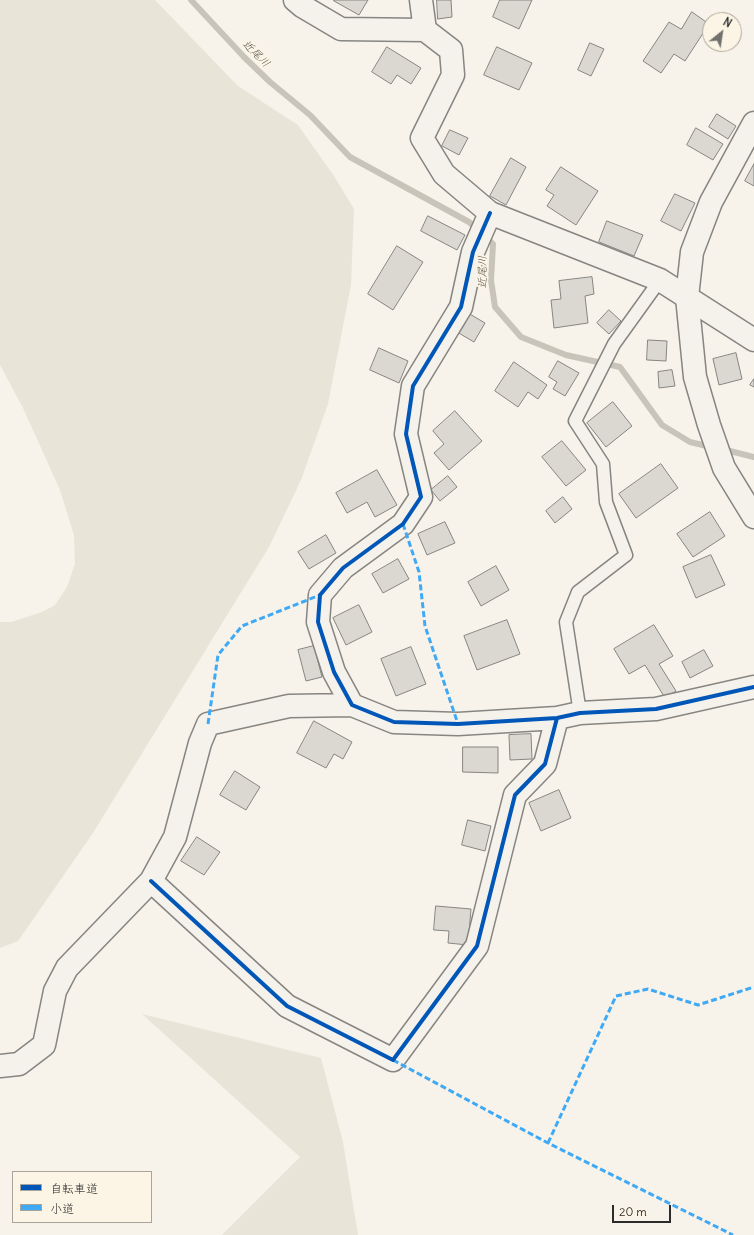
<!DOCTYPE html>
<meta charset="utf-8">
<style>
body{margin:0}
#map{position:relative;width:754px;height:1235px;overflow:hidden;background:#f7f3ea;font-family:Delius,"Klee One",sans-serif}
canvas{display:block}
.legend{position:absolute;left:12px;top:1171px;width:140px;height:52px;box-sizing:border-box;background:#fcf5e5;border:1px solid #a8a49b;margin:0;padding:5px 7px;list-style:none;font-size:12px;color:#2b2b2b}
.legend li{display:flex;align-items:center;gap:8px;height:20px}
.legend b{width:20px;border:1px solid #a8a49b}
.north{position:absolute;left:702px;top:12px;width:40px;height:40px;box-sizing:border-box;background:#fcf5e5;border:1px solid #a8a49b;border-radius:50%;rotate:30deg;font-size:11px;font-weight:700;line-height:16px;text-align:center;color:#2b2b2b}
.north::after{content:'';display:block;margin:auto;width:14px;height:18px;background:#72716e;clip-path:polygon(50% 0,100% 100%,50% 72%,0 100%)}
.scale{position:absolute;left:612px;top:1205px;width:59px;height:18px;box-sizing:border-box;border:2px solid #2b2b2b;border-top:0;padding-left:5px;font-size:12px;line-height:14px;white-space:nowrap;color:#2b2b2b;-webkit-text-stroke:3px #fcf5e5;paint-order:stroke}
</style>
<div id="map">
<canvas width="754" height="1235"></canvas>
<ul class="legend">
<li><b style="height:5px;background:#0057b8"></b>自転車道</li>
<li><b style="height:5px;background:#3fa9f5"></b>小道</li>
</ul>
<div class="north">N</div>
<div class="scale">20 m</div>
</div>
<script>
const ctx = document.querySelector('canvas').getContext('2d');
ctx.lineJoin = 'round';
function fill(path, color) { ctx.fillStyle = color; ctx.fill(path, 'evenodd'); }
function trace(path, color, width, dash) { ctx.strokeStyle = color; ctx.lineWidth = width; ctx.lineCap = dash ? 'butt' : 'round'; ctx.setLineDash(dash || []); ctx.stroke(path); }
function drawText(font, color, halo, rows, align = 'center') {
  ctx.font = font + ' Delius,"Klee One",sans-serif'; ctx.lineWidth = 3.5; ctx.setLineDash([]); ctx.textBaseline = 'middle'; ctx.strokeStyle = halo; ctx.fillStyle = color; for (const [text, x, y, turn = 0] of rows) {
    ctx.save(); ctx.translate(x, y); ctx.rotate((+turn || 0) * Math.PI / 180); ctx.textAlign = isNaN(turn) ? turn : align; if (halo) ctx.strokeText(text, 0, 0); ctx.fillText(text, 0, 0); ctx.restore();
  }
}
const green = new Path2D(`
 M0,0H155L238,86L298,125L334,176L354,209L351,285L328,404L301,480L269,547L93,833L18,941L0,948V622H11L42,612L55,605L67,587L75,564L74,535L60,490L23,408L0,365Z
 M142,1014L321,1058L343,1142L358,1235H222L300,1157Z`);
const stream = new Path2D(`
 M191,0L244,57L270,82L310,115L350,157L469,222L493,244L491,280L495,307L521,337L566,355L620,367L662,425L690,442L711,447
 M722,449L754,457`);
const building = new Path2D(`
 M334,0H368L359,15L334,1Z
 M437,0H451L452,17L438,19Z
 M500,0H532L519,29L493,17Z
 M692,12L709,24L685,61L674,54L661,73L643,61L669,22L681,29Z
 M590,43L604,49L591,76L578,70Z
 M387,47L421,68L411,84L397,75L391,84L372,72Z
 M497,47L532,63L519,90L484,75Z
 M717,114L736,126L728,139L709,127Z
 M696,128L723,144L713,160L687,145Z
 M450,130L468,138L459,155L442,146Z
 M511,158L526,167L506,205L490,196Z
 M754,164V186L745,181Z
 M561,167L598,191L576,225L547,206L554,195L546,190Z
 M675,194L695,203L681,231L661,221Z
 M428,216L465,235L457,250L421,231Z
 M607,221L643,235L634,256L599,242Z
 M397,246L423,262L393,310L368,294Z
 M592,277L594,294L585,296L588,323L554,328L551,300L561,299L559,281Z
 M609,310L621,321L609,334L597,323Z
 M468,313L485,323L474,342L457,332Z
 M648,340L667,341L666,361L647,360Z
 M379,348L408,361L399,383L370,370Z
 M736,353L742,379L719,385L713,359Z
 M558,361L579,373L565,396L553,389L557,382L549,377Z
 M514,362L547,385L538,399L528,392L518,407L495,391Z
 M672,370L675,386L659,388L658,372Z
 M754,379V387L750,385Z
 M613,402L632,426L606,447L587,423Z
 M455,411L482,441L449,470L434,453L444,444L433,431Z
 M562,441L586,470L566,486L542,457Z
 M661,464L678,488L636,518L619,494Z
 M377,470L397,505L375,517L367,502L347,513L336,493Z
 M448,476L457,487L440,501L431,490Z
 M563,497L572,509L555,523L546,511Z
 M710,512L725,536L693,557L677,534Z
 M445,522L455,543L427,555L418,534Z
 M326,535L336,553L309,569L298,552Z
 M711,555L725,585L696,598L683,567Z
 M398,559L409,579L383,593L372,574Z
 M496,566L509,590L481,606L468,582Z
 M359,605L372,632L346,645L333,618Z
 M507,620L520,654L477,670L464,636Z
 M654,625L673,656L659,664L676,691L665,698L645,665L629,674L614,649Z
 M314,646L322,677L306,681L298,650Z
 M411,647L426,684L396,696L381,659Z
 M704,650L713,666L690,678L682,662Z
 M314,721L352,742L343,759L334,754L326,768L297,753Z
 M531,734L532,759L510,760L509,735Z
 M463,747H498V773L463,772Z
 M235,771L260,787L246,810L220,795Z
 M559,790L571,818L541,831L529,803Z
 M468,820L491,826L485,851L462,845Z
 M197,837L220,852L204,875L181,861Z
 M436,906L471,909L468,945L448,943L449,931L434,930Z`);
const lane = new Path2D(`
 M580,713L566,622L578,592L626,555L606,502L603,464L575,421L614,344L660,280`);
const street = new Path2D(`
 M295,0L302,6L341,29L425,30L451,50L453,75L422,138L444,174L490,213L660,280L754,340
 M421,0L425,30
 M490,213L473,252L461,307L413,386L406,434L421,497L403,524L343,568L320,595L318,622L334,672L352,705L394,722L458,724L557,718L580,713L656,709L754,687
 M151,881L287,1006L393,1060L477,946L515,795L545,764L557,718
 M0,1066L19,1064L44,1045L55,991L67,968L151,881L175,837L200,743L208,724L289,706L352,705`);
const secondary = new Path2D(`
 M754,123L711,202L692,252L687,297L695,377L709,425L724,468L754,517`);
const quiet = new Path2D(`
 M403,524L419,572L425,626L458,724
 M208,724L218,655L242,626L320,595
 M393,1060L548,1143L733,1235
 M548,1143L616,996L648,989L698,1005L754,987`);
const cycleway = new Path2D(`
 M490,213L473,252L461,307L413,386L406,434L421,497L403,524L343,568L320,595L318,622L334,672L352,705L394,722L458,724L557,718L580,713L656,709L754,687
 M151,881L287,1006L393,1060L477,946L515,795L545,764L557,718`);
const waterNames = [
 ["近尾川",256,54,45],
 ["近尾川",483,272,-90]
];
fill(green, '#e9e4d8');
trace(stream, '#c8c4ba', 6);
fill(building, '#dad8d1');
trace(building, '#878581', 1);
trace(lane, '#878581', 15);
trace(street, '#878581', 25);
trace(secondary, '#878581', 25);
trace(lane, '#f5f2ec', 12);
trace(street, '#f5f2ec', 22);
trace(secondary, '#f5f2ec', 22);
trace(quiet, '#3fa9f5', 3, [6, 3]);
trace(cycleway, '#0057b8', 4);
drawText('italic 11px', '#545350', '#fcf5e5', waterNames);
</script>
